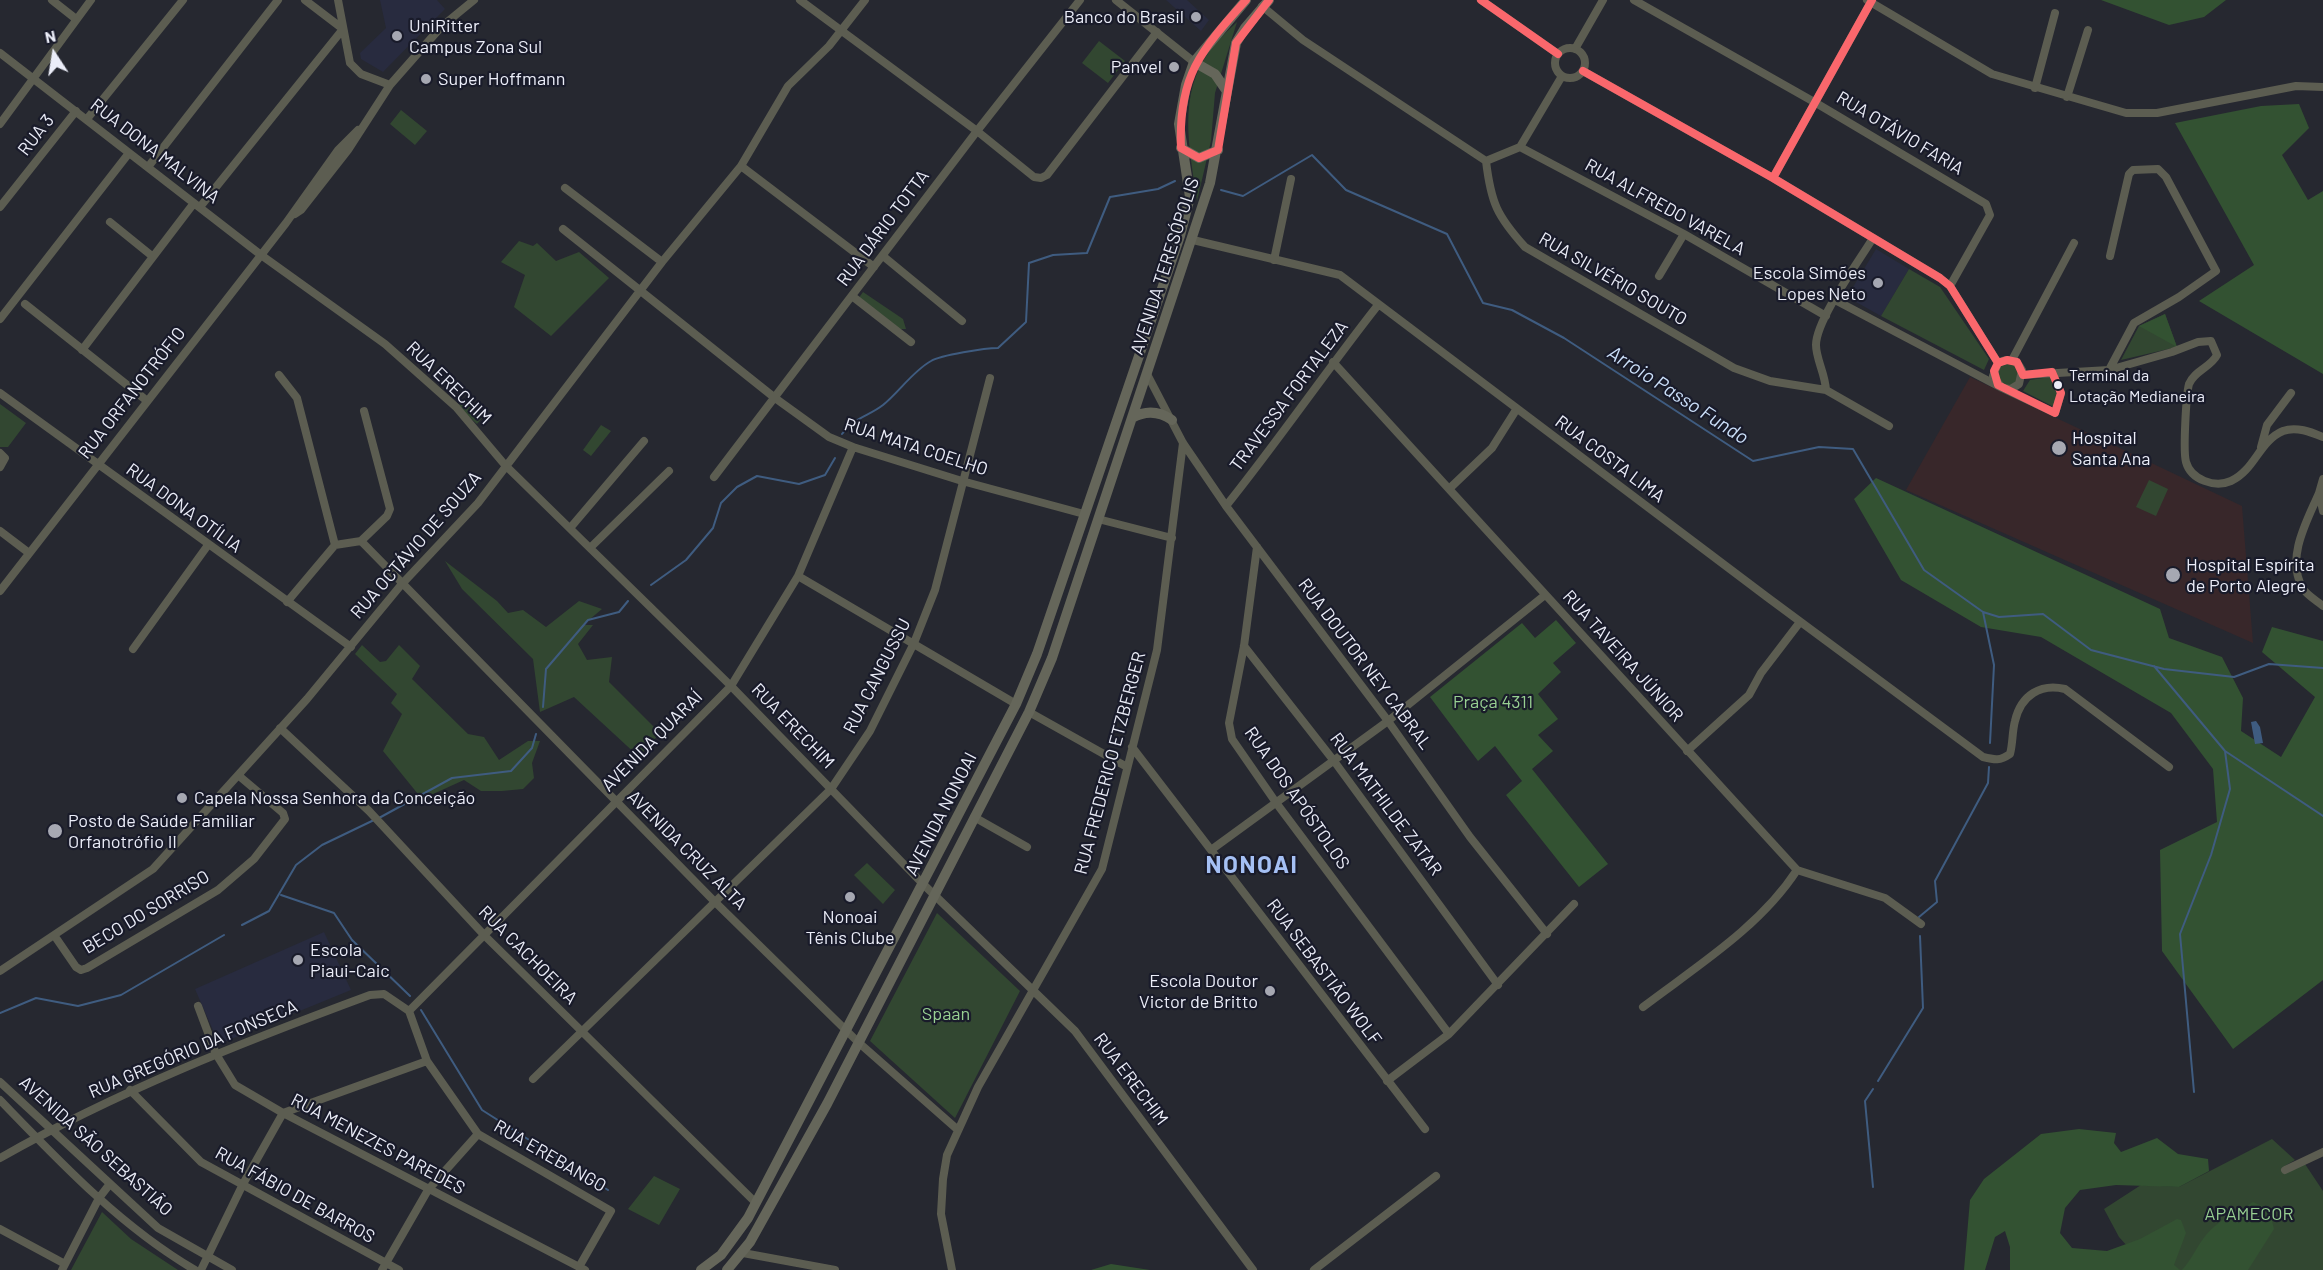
<!DOCTYPE html>
<meta charset="utf-8">
<style>
body{margin:0}
#map{position:relative;width:2323px;height:1270px;overflow:hidden;background:#262830;font-family:Barlow,sans-serif}
canvas{display:block}
.north{position:absolute;left:24px;top:24px;width:60px;height:60px;-webkit-text-stroke:4px #191b2a;paint-order:stroke;rotate:348deg;font-size:16px;font-weight:700;line-height:24px;text-align:center;color:#ebedf8}
.north::after{content:'';display:block;margin:auto;width:21px;height:27px;background:#ebedf8;clip-path:polygon(50% 0,100% 100%,50% 72%,0 100%)}
</style>
<div id="map">
<canvas width="2323" height="1270"></canvas>
<div class="north">N</div>
</div>
<script>
const ctx = document.querySelector('canvas').getContext('2d');
ctx.lineJoin = 'round';
function fill(path, color) { ctx.fillStyle = color; ctx.fill(path, 'evenodd'); }
function trace(path, color, width, dash) { ctx.strokeStyle = color; ctx.lineWidth = width; ctx.lineCap = dash ? 'butt' : 'round'; ctx.setLineDash(dash || []); ctx.stroke(path); }
function drawText(font, color, halo, rows, align = 'center') {
  ctx.font = font + ' Barlow,sans-serif'; ctx.lineWidth = 4.5; ctx.setLineDash([]); ctx.textBaseline = 'middle'; ctx.strokeStyle = halo; ctx.fillStyle = color; for (const [text, x, y, turn = 0] of rows) {
    ctx.save(); ctx.translate(x, y); ctx.rotate((+turn || 0) * Math.PI / 180); ctx.textAlign = isNaN(turn) ? turn : align; if (halo) ctx.strokeText(text, 0, 0); ctx.fillText(text, 0, 0); ctx.restore();
  }
}
const built = new Path2D(`
 M380,0H437L445,9L383,72L361,59L360,53L386,28Z
 M1166,0H1187L1209,20L1201,31Z
 M1876,249L1909,269L1881,316L1847,297Z
 M324,932L351,990L219,1044L195,989Z`);
const medical = new Path2D(`
 M1970,377L2242,506L2253,643L1906,490Z`);
const green = new Path2D(`
 M1237,22L1215,93L1211,141L1197,201C1190,149 1176,95 1211,49C1218,39 1228,31 1237,22Z
 M1099,41L1125,61L1108,83L1082,63Z
 M401,110L427,131L415,145L390,124Z
 M519,241L533,246L537,243L556,261L579,252L609,278L551,336L514,307L525,275L501,262Z
 M1909,269L1940,287L1989,359L1984,370L1881,316Z
 M863,292L903,319L906,329H898L858,299Z
 M2165,314L2177,347L2121,360L2139,326Z
 M1997 374a11 11 0 1 1 22 0a11 11 0 1 1-22 0Z
 M2050,377L2057,391L2054,407L2023,391L2030,380Z
 M462,400L482,418L477,424L458,407Z
 M0,404L26,423L8,447H0Z
 M601,425L611,431L591,456L583,450Z
 M2149,480L2168,489L2156,516L2136,507Z
 M445,561L497,601L508,613L523,610L546,627L579,601L602,609L583,625H593L578,644L587,660L612,657L609,682L660,733L639,757L574,697L540,712L533,659L462,589Z
 M362,645L380,662L386,661L399,645L420,666L412,679L468,734L484,737L499,760L528,741H540L532,763L534,778L523,789L502,791H481L464,780L422,799L383,751L402,714L391,703L397,694L355,654Z
 M867,863L895,890L883,904L854,875Z
 M937,913L1020,991L955,1118L870,1041Z
 M2272,1139L2295,1160L2283,1167L2305,1164L2323,1191V1270H2149L2119,1237L2104,1209L2141,1185L2179,1187Z
 M654,1176L680,1189L659,1225L628,1209Z
 M102,1212L131,1239L178,1270H71Z`);
const forest = new Path2D(`
 M2101,0H2226L2204,17L2169,25Z
 M2299,104L2309,128L2282,155L2308,200L2323,191V374L2199,301L2254,265L2175,123L2261,106Z
 M2165,314L2177,347L2139,326Z
 M1876,478L2160,609L2169,638L2222,657L2243,698L2241,731L2281,757L2315,697L2262,652L2272,627L2323,641V980L2233,1049L2162,951L2160,850L2217,822L2213,769L2171,713L2041,637L1981,627L1901,580L1854,499Z
 M1556,620L1576,643L1553,663L1561,672L1538,694L1558,719L1538,735L1553,751L1532,769L1608,864L1579,887L1506,795L1522,781L1495,746L1478,761L1430,697L1522,623L1535,638Z
 M2079,1129L2116,1133L2114,1143L2121,1152L2157,1138L2178,1154L2208,1159L2209,1171L2179,1187L2116,1185L2080,1190L2065,1208L2060,1233L2072,1248L2107,1251L2140,1239L2177,1219L2181,1220L2186,1233L2174,1265L2180,1270H2010V1247L2005,1231L1995,1237L1985,1270H1964L1970,1200L1984,1179L2041,1134Z
 M2253,1202L2269,1209L2274,1229L2248,1270H2182C2192,1259 2197,1246 2206,1235C2218,1220 2237,1212 2253,1202Z
 M1111,1264L1150,1270H1091Z`);
const water = new Path2D(`
 M2256,721L2260,727L2263,743L2255,744L2251,722Z`);
const stream = new Path2D(`
 M1221,190L1243,196L1312,155L1346,190L1447,234L1483,303L1512,310L1564,338L1753,461L1819,447L1853,449L1924,570L1983,612L1999,617L2043,614L2091,650L2164,669L2234,677L2269,664L2323,668
 M842,434C853,418 869,416 883,405C899,392 913,371 931,361C941,355 985,348 998,348L1026,322L1029,263L1053,255L1087,253L1110,197L1158,189L1175,181
 M651,585L686,560L713,528L721,503L737,487L757,476L799,484L825,475L835,458
 M1983,612L1994,665L1990,743
 M2154,666L2225,751L2323,816
 M543,707L546,669L588,620L619,612L628,601
 M379,818L452,778L511,771L532,748L536,734
 M281,895L334,913L352,940L410,996
 M1919,917L1937,902L1935,881L1988,783L1989,767
 M242,925L269,911L296,865L322,845L374,820
 M421,1010L482,1110L608,1190
 M0,1013L36,998L78,1006L121,995L224,935
 M1878,1081L1923,1008L1920,936
 M2194,1092L2180,934L2211,855L2230,789L2225,751
 M1873,1187L1865,1101L1873,1089`);
const minor = new Path2D(`
 M52,0L76,19
 M338,0L350,63L361,74L390,85
 M800,0L977,131L1034,177L1041,178L1047,175L1157,32
 M1116,0L1194,62
 M1481,0L1558,54
 M1634,0L1816,103L1986,204L1990,215L1950,286
 M1867,0L1992,74L2126,113H2157L2296,86L2323,87
 M1262,6L1303,40L1486,161C1491,203 1497,216 1525,247L1734,368L1770,381L1826,390L1889,426
 M1555 63a15 15 0 1 1 30 0a15 15 0 1 1-30 0Z
 M1575,49L1603,0
 M0,53L261,255L385,344L456,407L505,465L731,686L923,884L1075,1031L1253,1270
 M1583,71L1773,178L1940,278L1950,286L1998,363
 M2035,88L2055,13
 M2067,97L2088,30
 M87,119L183,0
 M0,124L91,0
 M1520,147L1684,234L1826,316
 M1520,147L1562,76
 M1486,161L1520,147
 M741,166L874,267
 M148,167L278,0
 M1773,178L1872,0
 M565,188L662,262
 M0,207L76,111
 M200,207L343,29L305,0
 M295,214L301,210L348,150L390,85L441,27L474,0
 M110,222L152,256
 M563,229L775,398L829,437L853,447L962,481L1084,514
 M1193,240L1340,275L1767,597L1983,757C1995,760 2000,761 2010,754C2013,743 2012,732 2015,721C2021,695 2041,683 2065,689L2169,767
 M883,256L962,321
 M1274,260L1291,179
 M1659,276L1684,234
 M852,296L911,342
 M1835,300L2002,388L2011,389L2019,384L2022,370C2017,360 2008,357 1998,363L1993,376L2002,388L2055,413L2061,393L2052,372
 M25,304L146,400
 M0,319L129,153
 M82,350L194,203
 M2012,360L2074,243
 M1333,362L1797,870L1885,898L1921,924
 M2109,370L2134,323L2179,297L2216,271L2166,177L2158,169L2133,170L2129,174L2110,256
 M1147,374L1183,443L1226,506L1388,721L1470,837L1547,934
 M279,375L297,398L335,545
 M2023,375L2109,370L2172,352L2198,342L2211,341L2217,355C2211,367 2194,371 2189,384C2186,395 2183,452 2186,462C2191,480 2215,488 2231,481C2255,470 2259,441 2283,431C2296,426 2311,432 2323,437
 M1826,390C1825,373 1816,359 1816,345C1816,320 1859,261 1873,238
 M0,393L351,647
 M2261,447L2267,425L2291,393
 M0,453L5,458L0,467
 M714,477L977,131L1080,0
 M2323,479L2319,493L2323,511
 M1449,489L1492,448L1516,410
 M2319,493C2307,521 2286,557 2302,587C2305,594 2317,601 2323,606
 M1226,506C1279,440 1326,371 1378,305
 M1098,519L1172,538
 M571,527L644,441
 M0,531L29,553
 M361,541L714,901L858,1042L958,1130
 M591,547L669,471
 M1257,547L1244,646L1229,723L1232,739L1277,804L1449,1034
 M798,576L1016,704
 M0,591L286,223L338,150L358,130
 M287,602L335,545L361,541L387,516L390,509L364,411
 M1244,646L1334,761L1498,985
 M133,649L208,545
 M1029,712L1127,767
 M280,728L369,811L485,936L756,1203
 M1132,747L1425,1129
 M1687,751L1749,695L1761,673L1800,622
 M974,817L1027,847
 M1211,850L1388,721L1545,595
 M54,935L76,967L81,970L87,968L218,890L254,859L285,819L283,813L238,775
 M0,971L153,869L307,699L401,585L478,503L662,262L741,166L788,86L829,46L865,0
 M198,1006L216,1054L235,1085L283,1113L585,1270
 M1643,1007C1697,966 1760,927 1797,870
 M409,1011L731,686L798,576L853,447
 M533,1079L831,789L870,731L914,643L935,590L990,378
 M1387,1081L1449,1034L1574,904
 M0,1082L158,1228L232,1270
 M130,1090L201,1162L399,1270
 M0,1100C60,1162 120,1226 195,1270
 M0,1158C118,1091 243,1042 370,995L384,994L409,1011L427,1061L478,1134L611,1211L579,1267
 M2285,1170L2323,1152
 M0,1229L65,1264
 M743,1253L835,1270
 M62,1270L99,1198L109,1185
 M201,1270L243,1184L283,1113L427,1061
 M382,1270L428,1190L478,1134
 M952,1270L941,1214L943,1179L947,1155L978,1087L1102,869L1157,650L1183,443
 M1314,1270L1436,1176`);
const major = new Path2D(`
 M1194,62L1215,74L1226,90
 M1181,148L1199,158L1218,150
 M1132,418C1146,410 1159,411 1172,420
 M701,1270L721,1255L748,1218L1016,704L1037,654L1180,236L1190,197L1179,124L1186,85L1194,62L1246,0
 M727,1270L750,1242L827,1104L1029,712L1052,658L1210,183L1236,43L1245,28L1269,0`);
const bus1 = new Path2D(`
 M1246,0C1200,51 1178,77 1181,148L1199,158L1218,150L1236,43L1269,0
 M1481,0L1558,54
 M1583,71L1773,178L1940,278L1950,286L1998,363
 M1773,178L1872,0
 M2007,360L2017,362L2023,375L2052,372L2061,393L2055,413L1998,385L1994,371L1998,363Z`);
const markers = [
 [1196,17,6,"#a6a8b2"],
 [397,36,6,"#a6a8b2"],
 [1174,67,6,"#a6a8b2"],
 [426,79,6,"#a6a8b2"],
 [1878,283,6,"#a6a8b2"],
 [2058,385,5,"#ebedf8"],
 [2059,448,8,"#a6a8b2"],
 [2173,575,8,"#a6a8b2"],
 [182,798,6,"#a6a8b2"],
 [55,831,8,"#a6a8b2"],
 [850,897,6,"#a6a8b2"],
 [298,960,6,"#a6a8b2"],
 [1270,991,6,"#a6a8b2"]
];
const busNames = [
 ["Terminal da",2069,376],
 ["Lotação Medianeira",2069,397]
];
const poiNames = [
 ["Banco do Brasil",1184,17,"right"],
 ["UniRitter",409,26],
 ["Campus Zona Sul",409,47],
 ["Panvel",1162,67,"right"],
 ["Super Hoffmann",438,79],
 ["Escola Simões",1866,273,"right"],
 ["Lopes Neto",1866,294,"right"],
 ["Hospital",2072,438],
 ["Santa Ana",2072,459],
 ["Hospital Espírita",2186,565],
 ["de Porto Alegre",2186,586],
 ["Capela Nossa Senhora da Conceição",194,798],
 ["Posto de Saúde Familiar",68,821],
 ["Orfanotrófio II",68,842],
 ["Nonoai",850,917,"center"],
 ["Tênis Clube",850,938,"center"],
 ["Escola",310,950],
 ["Piaui-Caic",310,971],
 ["Escola Doutor",1258,981,"right"],
 ["Victor de Britto",1258,1002,"right"]
];
const streetNames = [
 ["RUA OTÁVIO FARIA",1900,133,31],
 ["RUA 3",36,135,-52],
 ["RUA DONA MALVINA",155,151,38],
 ["RUA ALFREDO VARELA",1665,207,29],
 ["RUA DÁRIO TOTTA",883,228,-53],
 ["AVENIDA TERESÓPOLIS",1165,266,-72],
 ["RUA SILVÉRIO SOUTO",1613,279,30],
 ["RUA ERECHIM",449,383,44],
 ["RUA ORFANOTRÓFIO",132,393,-52],
 ["TRAVESSA FORTALEZA",1289,396,-53],
 ["RUA MATA COELHO",916,447,18],
 ["RUA COSTA LIMA",1610,459,37],
 ["RUA DONA OTÍLIA",184,508,36],
 ["RUA OCTÁVIO DE SOUZA",416,545,-49],
 ["RUA TAVEIRA JÚNIOR",1623,656,48],
 ["RUA DOUTOR NEY CABRAL",1365,664,53],
 ["RUA CANGUSSU",877,676,-63],
 ["RUA ERECHIM",793,726,46],
 ["AVENIDA QUARAÍ",652,741,-45],
 ["RUA FREDERICO ETZBERGER",1110,763,-75],
 ["RUA DOS APÓSTOLOS",1297,798,55],
 ["RUA MATHILDE ZATAR",1386,804,53],
 ["AVENIDA NONOAI",941,814,-63],
 ["AVENIDA CRUZ ALTA",687,850,45],
 ["BECO DO SORRISO",146,912,-31],
 ["RUA CACHOEIRA",528,955,45],
 ["RUA SEBASTIÃO WOLF",1324,972,53],
 ["RUA GREGÓRIO DA FONSECA",193,1049,-23],
 ["RUA ERECHIM",1131,1079,53],
 ["RUA MENEZES PAREDES",378,1144,28],
 ["AVENIDA SÃO SEBASTIÃO",96,1146,42],
 ["RUA EREBANGO",550,1156,30],
 ["RUA FÁBIO DE BARROS",295,1195,29]
];
const parkNames = [
 ["Praça 4311",1493,702],
 ["Spaan",946,1014],
 ["APAMECOR",2249,1214]
];
const waterNames = [
 ["Arroio Passo Fundo",1678,395,33]
];
const districtNames = [
 ["NONOAI",1252,865]
];
fill(built, '#282b3f');
fill(medical, '#38272a');
fill(green, '#324731');
fill(forest, '#335232');
fill(water, '#3f5c80');
trace(stream, '#3f5c80', 2);
trace(minor, '#5c5d51', 8);
trace(major, '#65665a', 10);
trace(bus1, '#fa676c', 8);
for (const [x, y, r, color] of markers) { const dot = new Path2D(); dot.arc(x, y, r, 0, 2 * Math.PI); ctx.fillStyle = color; ctx.fill(dot); trace(dot, '#191b2a', 2); }
drawText('16px', '#ebedf8', '#191b2a', busNames, 'left');
drawText('18px', '#ebedf8', '#191b2a', poiNames, 'left');
drawText('18px', '#ebedf8', '#191b2a', streetNames);
drawText('18px', '#98d092', '#191b2a', parkNames);
drawText('italic 20px', '#cbdff9', '#191b2a', waterNames);
ctx.letterSpacing = '1.5px';
drawText('bold 24px', '#a5c0f4', '#191b2a', districtNames);
ctx.letterSpacing = '0px';
</script>
